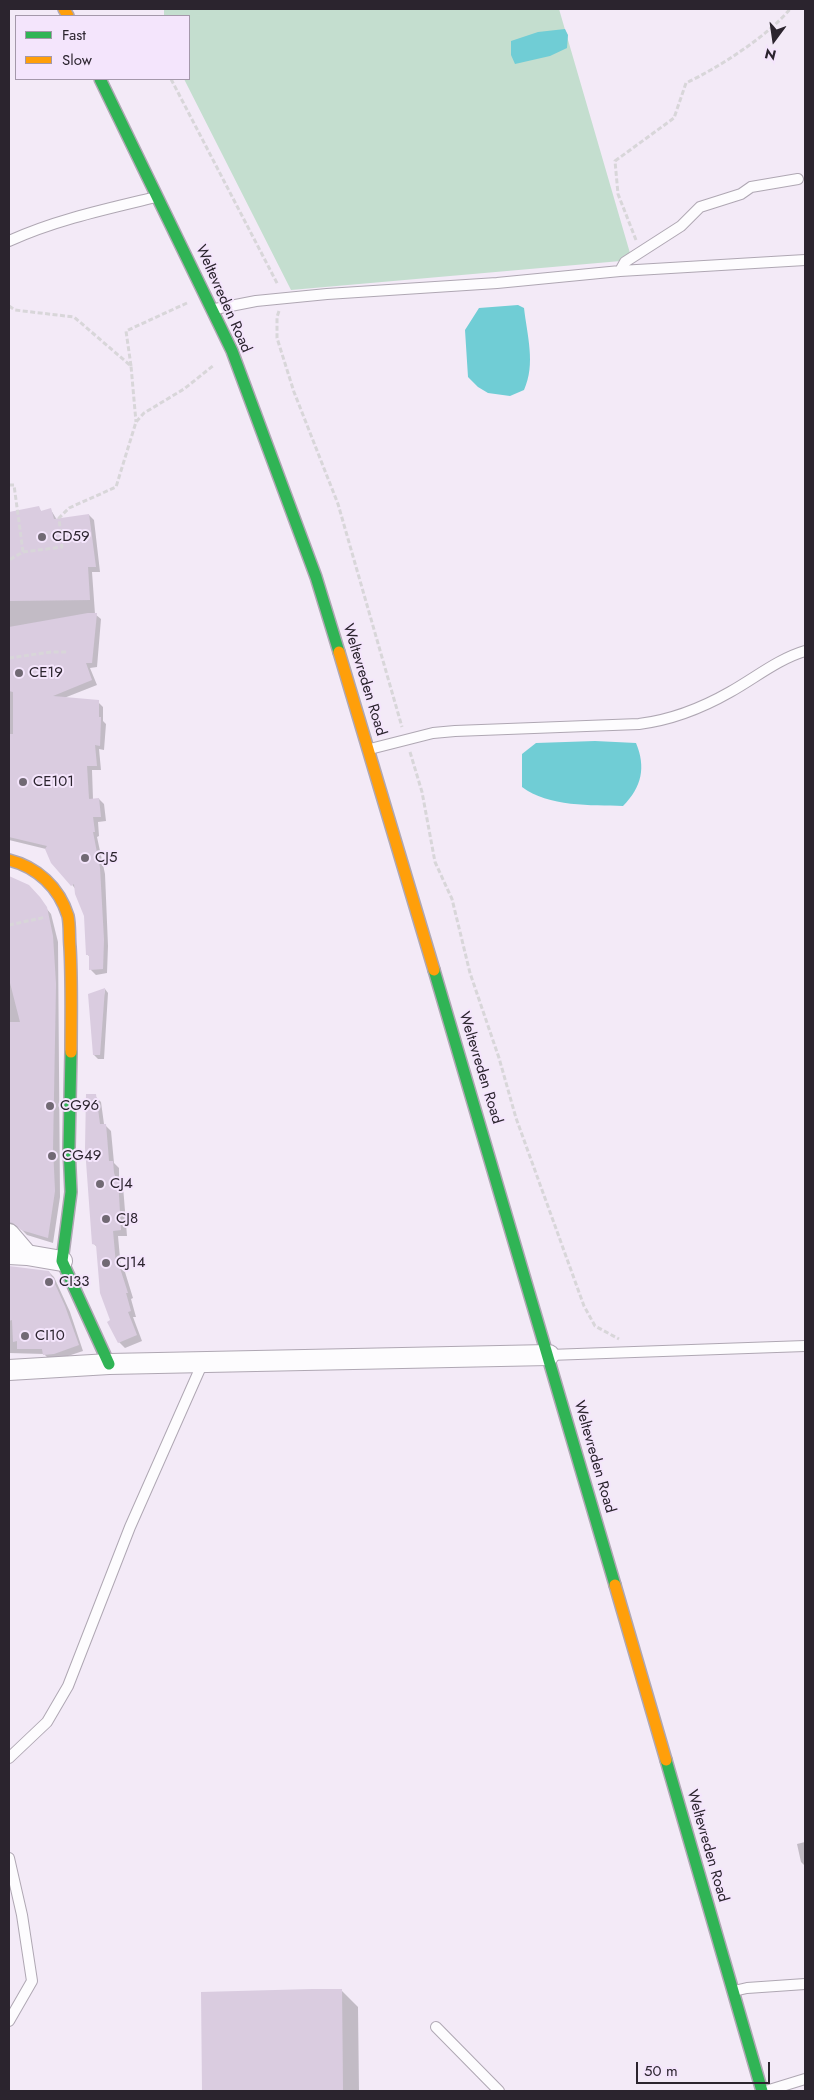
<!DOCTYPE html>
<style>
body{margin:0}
#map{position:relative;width:814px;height:2100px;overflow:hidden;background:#f3eaf7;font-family:Jost,sans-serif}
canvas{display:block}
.frame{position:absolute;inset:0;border:10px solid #2b242e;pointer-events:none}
.legend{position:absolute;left:15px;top:15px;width:175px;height:65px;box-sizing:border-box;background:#f4e5fc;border:1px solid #a498aa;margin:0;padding:6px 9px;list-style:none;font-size:15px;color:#2b242e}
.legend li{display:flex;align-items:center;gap:10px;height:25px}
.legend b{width:25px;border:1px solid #a498aa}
.north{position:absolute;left:749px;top:15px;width:50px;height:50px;-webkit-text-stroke:4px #f4e5fc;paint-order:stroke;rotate:194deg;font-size:14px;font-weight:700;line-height:20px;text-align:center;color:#2b242e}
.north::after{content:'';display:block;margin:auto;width:18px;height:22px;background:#2b242e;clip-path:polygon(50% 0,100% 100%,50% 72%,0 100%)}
.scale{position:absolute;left:636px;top:2062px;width:134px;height:22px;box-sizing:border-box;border:2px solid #2b242e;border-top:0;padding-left:6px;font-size:15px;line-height:18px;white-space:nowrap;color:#2b242e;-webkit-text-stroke:4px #f4e5fc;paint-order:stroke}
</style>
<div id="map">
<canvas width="814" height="2100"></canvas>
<div class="frame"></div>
<ul class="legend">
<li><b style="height:6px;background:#30b455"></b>Fast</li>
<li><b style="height:6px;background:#ff9f0a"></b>Slow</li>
</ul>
<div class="north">N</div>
<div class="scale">50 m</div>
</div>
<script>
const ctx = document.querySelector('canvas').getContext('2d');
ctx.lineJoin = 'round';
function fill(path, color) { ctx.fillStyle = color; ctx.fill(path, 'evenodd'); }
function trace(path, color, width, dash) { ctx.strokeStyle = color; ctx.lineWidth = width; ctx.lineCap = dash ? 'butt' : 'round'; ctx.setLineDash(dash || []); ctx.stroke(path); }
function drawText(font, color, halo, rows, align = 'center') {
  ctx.font = font + ' Jost,sans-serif'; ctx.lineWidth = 4; ctx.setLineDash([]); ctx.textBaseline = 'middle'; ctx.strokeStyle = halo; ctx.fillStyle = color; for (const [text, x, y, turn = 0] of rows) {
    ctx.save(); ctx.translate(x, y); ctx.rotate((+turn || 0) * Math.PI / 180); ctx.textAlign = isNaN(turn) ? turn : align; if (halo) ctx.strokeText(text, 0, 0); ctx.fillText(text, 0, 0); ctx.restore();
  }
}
const green = new Path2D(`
 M164,9H559L632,260L291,290L184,79H189V16H164Z`);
const water = new Path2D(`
 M565,29L568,35L567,48L550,56L515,64L511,55V41L538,32Z
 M518,305L524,308C527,335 536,364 524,390L510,396L488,393L478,387L468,377L465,330L479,308Z
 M595,741L636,743C646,767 642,787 623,806C592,805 548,807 522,787V754L536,743Z`);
const shadow = new Path2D(`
 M38,508L42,512L51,510L57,520L89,515L94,520L100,572H92L95,614L101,619L97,667L90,668L97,685L64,698L98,702L103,707V721L106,724L104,750L99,749L101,770H92L93,799H99L104,804L106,821L98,822L99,836L97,837L105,874L108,946L107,973L96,975L91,970L90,957L87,954L85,915L76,890L46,849L9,840V513Z
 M9,877L28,886L51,914L58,942L60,1197L53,1243L27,1235L19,1227L9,1229Z
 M105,989L108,993L104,1059H98L94,1055Z
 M95,1096L101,1102L104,1124L111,1131L114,1163L119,1168V1179L123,1186L127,1236H118L121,1269L125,1272L133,1298L131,1299L136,1317H133L142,1341L125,1348L119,1342L112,1321L97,1247L94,1244Z
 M9,1267L49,1272L54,1277L70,1312L83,1351L59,1359H49L44,1354L9,1353Z
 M805,1842V1866L801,1862L797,1844Z
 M341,1990L358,2007L359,2091H203L202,1993Z`);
const building = new Path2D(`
 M39,506L41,511L51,508L54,519L89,514L96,567H88L90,600L9,601V512Z
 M88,613H97L92,663H86L92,680L53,696L99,700V717H101L100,746L95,745L97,766H87L89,799L99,798L101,817H93L95,832H93L100,868L104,940L103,969L89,970V955H86L84,916L75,894L74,884L71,886L51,863L45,849L47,846L9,837V734H13V692L9,691V627Z
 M9,876L29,885L40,897L47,907L53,936L56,984L53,1148L55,1191L48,1238L21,1230L13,1223L9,1222V1022H20L9,979Z
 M105,988L100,1055H93L88,994Z
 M86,1094H96L100,1124H106L109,1161H113L114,1173L116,1179H118L121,1230L113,1231L116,1265H119L128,1293H126L131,1311L128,1312L137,1335L118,1343L107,1322L110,1320L100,1293L96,1245L92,1244L85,1148Z
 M9,1266L49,1271L65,1306L79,1345L54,1354L43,1355L42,1349H17V1341L13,1342L12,1320L9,1321Z
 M312,1989H342L343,2091H202L201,1992Z`);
const path = new Path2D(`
 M171,79L278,285
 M636,240L618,194L615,161L674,118L686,83C718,68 768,36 790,9
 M9,306L15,310L74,317L131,366L136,422
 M279,311L277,317V338L294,392L338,504L402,727
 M131,366L126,331L187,303
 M9,485H14L23,552L9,560
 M23,552L62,547L59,518L69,508L116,487L136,422L144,413L184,389L214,365
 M9,658L51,652H68
 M410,752L422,792L435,862L452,899L470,973L499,1058L516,1118L584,1306L595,1326L619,1339
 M9,925L46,917`);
const lane = new Path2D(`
 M9,241C55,220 106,209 156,197
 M620,271L625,262L681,226L700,207L741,194L751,187L798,179
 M215,309L256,301L327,294L497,283L620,271L805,260
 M370,749L433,733L455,731L639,724C671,720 702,708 730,692C755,678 778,659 805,651
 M549,1355L805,1346
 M9,1758L47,1722L68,1686L130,1527L203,1362
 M9,1858L22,1915L32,1981L9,2021
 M734,1991L747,1988L805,1984
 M436,2027L499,2091
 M766,2091L805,2079`);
const street = new Path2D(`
 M9,1234L27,1255
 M9,1254L27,1255L62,1261
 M9,1370L109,1364L549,1355`);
const fast = new Path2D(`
 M100,79L232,351L316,577L339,652
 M434,970L615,1585
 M71,1052L69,1148L71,1192L62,1261L109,1364
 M666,1760L762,2091`);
const slow = new Path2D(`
 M64,9L68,16
 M339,652L434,970
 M9,860C37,867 59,887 68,916C70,925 69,937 70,947C72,982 71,1017 71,1052
 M615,1585L666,1760`);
const markers = [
 [42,537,5,"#716974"],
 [19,673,5,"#716974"],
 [23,782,5,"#716974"],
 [85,858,5,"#716974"],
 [50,1106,5,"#716974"],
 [52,1156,5,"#716974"],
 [100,1184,5,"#716974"],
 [106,1219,5,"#716974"],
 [106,1263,5,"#716974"],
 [49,1282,5,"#716974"],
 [25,1336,5,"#716974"]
];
const streetNames = [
 ["Weltevreden Road",223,299,66],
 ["Weltevreden Road",364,680,73],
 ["Weltevreden Road",480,1068,73],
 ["Weltevreden Road",594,1457,74],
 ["Weltevreden Road",707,1846,74]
];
const poiNames = [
 ["CD59",52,537],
 ["CE19",29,673],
 ["CE101",33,782],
 ["CJ5",95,858],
 ["CG96",60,1106],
 ["CG49",62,1156],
 ["CJ4",110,1184],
 ["CJ8",116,1219],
 ["CJ14",116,1263],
 ["CI33",59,1282],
 ["CI10",35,1336]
];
fill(green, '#c4decf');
fill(water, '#70cdd5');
fill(shadow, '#0003');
fill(building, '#dacce0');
trace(lane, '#afa7b3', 12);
trace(street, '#afa7b3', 22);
trace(fast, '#afa7b3', 14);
trace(slow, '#afa7b3', 14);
trace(path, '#d8d6d9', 3, [5, 2.5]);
trace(lane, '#fdfcfe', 10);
trace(street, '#fdfcfe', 20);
trace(fast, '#30b455', 11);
trace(slow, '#ff9f0a', 11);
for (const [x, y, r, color] of markers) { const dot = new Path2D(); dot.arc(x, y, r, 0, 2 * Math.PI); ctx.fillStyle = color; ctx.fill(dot); trace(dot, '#f4e5fc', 2); }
drawText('15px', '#2b242e', '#f4e5fc', streetNames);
drawText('15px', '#2b242e', '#f4e5fc', poiNames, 'left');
</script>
